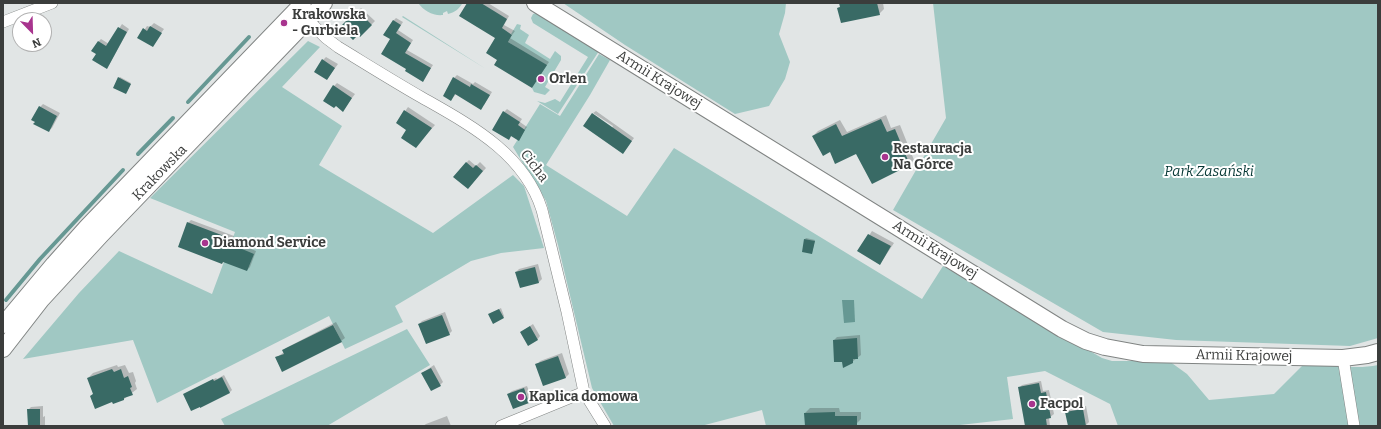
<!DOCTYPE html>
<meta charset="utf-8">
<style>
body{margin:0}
#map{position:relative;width:1381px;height:429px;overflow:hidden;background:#e1e5e5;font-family:Bitter,serif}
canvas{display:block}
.frame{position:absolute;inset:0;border:4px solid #3b3d3c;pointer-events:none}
.north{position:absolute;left:12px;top:12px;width:40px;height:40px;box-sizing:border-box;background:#fff;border:1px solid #b1b1b1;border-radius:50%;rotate:157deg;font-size:11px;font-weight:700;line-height:16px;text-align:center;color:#3b3d3c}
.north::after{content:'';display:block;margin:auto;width:14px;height:18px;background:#a8348e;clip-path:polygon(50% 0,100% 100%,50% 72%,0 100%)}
</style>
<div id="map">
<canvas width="1381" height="429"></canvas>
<div class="frame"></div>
<div class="north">N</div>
</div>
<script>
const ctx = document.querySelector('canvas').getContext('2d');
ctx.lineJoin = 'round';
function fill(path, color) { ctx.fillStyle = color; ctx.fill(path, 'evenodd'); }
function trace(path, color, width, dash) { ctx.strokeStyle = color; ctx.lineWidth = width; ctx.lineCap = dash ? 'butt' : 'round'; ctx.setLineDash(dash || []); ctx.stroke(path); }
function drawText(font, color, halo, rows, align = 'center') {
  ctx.font = font + ' Bitter,serif'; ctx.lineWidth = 4; ctx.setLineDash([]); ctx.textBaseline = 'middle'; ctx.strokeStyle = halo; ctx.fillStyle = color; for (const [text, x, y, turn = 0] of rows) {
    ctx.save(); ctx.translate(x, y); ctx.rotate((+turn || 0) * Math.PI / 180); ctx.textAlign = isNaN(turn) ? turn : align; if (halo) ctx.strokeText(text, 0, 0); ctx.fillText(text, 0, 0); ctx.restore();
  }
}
const green = new Path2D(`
 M418,3H460L462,4C458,10 455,12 448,14L447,11L443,13V15C433,16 424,11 418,3Z
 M563,3H786L785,13L779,34L790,62L785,79L769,106L735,114L625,45Z
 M933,3H1378V338L1350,346L1176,340L1103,332L893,210L946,118Z
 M536,13L599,51L558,114L537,101L545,103L555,99L560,102L588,57L533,23L531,18L533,14Z
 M403,16L486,69L402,17Z
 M517,24L521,25L520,29L529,35L525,43L550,59L555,51L561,56V60L545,87L550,90L545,95L534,92L532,88L546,65L508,42L512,35L511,34Z
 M308,41L320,47L282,87L342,126L319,165L433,233L513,175L524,186L544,248L501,253L471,261L395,306L403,322L345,349L329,316L157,403L133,340L23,359L79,293L119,251L212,294L235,232L150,198Z
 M599,54L610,60L590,95L546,165L627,216L674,148L922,299L943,266L1102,358L1112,361H1169L1187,374L1209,400L1274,394L1307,361C1330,365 1355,370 1378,365V426H1118L1110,404L1045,371L1007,377L1013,419L951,426H766L762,410L701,426H614L592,388L558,245L546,201L513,147L540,104L560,116Z
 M407,329L430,365L327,426H225L221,419Z`);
const water = new Path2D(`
 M854,300L855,322L844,323L842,300Z`);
const shadow = new Path2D(`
 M468,3H488L509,16L504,25L515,31L510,38L549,62L532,87L499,59L497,38Z
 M840,3H883L884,9L879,14L838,8L841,6Z
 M361,8L375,21L360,36L342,27Z
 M396,18L403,22L398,30L413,40L407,50L433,65L423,80L407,69L391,39L393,21Z
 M154,23L164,29L152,46L139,38L147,26L150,27Z
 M122,24L129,29L109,65L98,54L99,41L101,39L109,44Z
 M326,57L338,64L327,79L323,60Z
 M457,75L473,84L475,82L492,92L484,105L456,94L451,100L454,78Z
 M120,77L131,83L127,92L119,78Z
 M337,83L355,94L343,110L336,105L334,86Z
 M43,104L60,113L52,128L48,131L36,122L40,107Z
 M408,107L435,125L419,143L408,130L397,123Z
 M507,109L522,119L520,122L527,127L519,139L512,135L509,139L504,112Z
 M596,111L634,138L626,149L612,128L613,126L593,113Z
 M886,115L891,128L900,125L914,160L910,164L856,152L830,151L813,136L818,131L840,120L847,132Z
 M469,160L476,166L480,162L486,168L471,185L466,163Z
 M191,220L234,236L232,241L256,251L250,267L247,270L224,261L222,263L188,223Z
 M872,231L894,243L880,264L859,251Z
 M806,238L815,240L812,253L805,239Z
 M538,264L542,279L539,282L520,287L516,272L519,269Z
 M501,308L504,316L503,318L491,313Z
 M445,312L452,331L449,334L419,324L422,321Z
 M336,322L345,338L341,341L282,371L276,358L284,352L283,351L286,348Z
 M533,324L540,336L537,340L521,332Z
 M860,335L861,355L852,362L834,340L837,337Z
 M562,353L569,374L566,377L544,385L537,365L540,361Z
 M117,365L118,367L125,365L129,373L133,372L136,381L135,383L137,389L124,399L112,401L91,396L94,393L88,378L93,373Z
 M434,365L443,382L440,385L422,373Z
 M224,375L232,390L229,393L184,395L216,378L217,379Z
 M1041,381L1043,391L1049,390L1054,414L1049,418L1050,426H1026L1019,388L1022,385Z
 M527,386L532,399L529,402L508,394L512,391Z
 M43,406V417L45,416V426H29L28,410L31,407Z
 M1086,406L1089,422L1086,425L1081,426H1069L1066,413L1069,410Z
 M810,408H839L840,412H861V419L856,424H840V426H806L805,413Z
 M447,416L451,426H423L426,424Z`);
const stream = new Path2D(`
 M188,102L249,37
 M138,154L173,118
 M6,300L40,259L123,170`);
const building = new Path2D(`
 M467,3H481L507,19L502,28L512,35L508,42L547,65L532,88L494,65L497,60L486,53L495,38L459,16Z
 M839,3H877L880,15L841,23L837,8L840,7Z
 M357,10L372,25L360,37L358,35L353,40L340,27Z
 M393,20L401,25L396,33L411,43L405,53L431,68L423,82L405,71L406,69L381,54L390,39L383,35Z
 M150,26L162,33L153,47L137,38L143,28L147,31Z
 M118,27L127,32L107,69L92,60L96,54L91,51L98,41L106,46Z
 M322,59L335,68L327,80L314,72Z
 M118,77L131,84L126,94L113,88Z
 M453,77L470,87L471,84L490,95L481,110L455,94L451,101L443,96Z
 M333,85L352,98L343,112L336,106L334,108L323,101Z
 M39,106L57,116L49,132L33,124L35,122L31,120Z
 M404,110L432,128L416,148L401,138L406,130L396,123Z
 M503,111L520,122L518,125L525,130L519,141L511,136L509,140L492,130Z
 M592,113L632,141L623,154L583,126Z
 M881,119L887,132L895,129L910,165L872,184L856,154L835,164L830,152L823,156L812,136L836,124L842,136Z
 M466,162L473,168L476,165L483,171L468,189L453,177Z
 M187,222L232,239L230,244L254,254L247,271L223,262L222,264L178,247Z
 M868,234L891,246L880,265L857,251Z
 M804,239L815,241L812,254L802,252Z
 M535,267L539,283L520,288L515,272Z
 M499,309L504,318L493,324L488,314Z
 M442,315L450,335L426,344L418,324Z
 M333,325L342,342L282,372L275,357L284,354L282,350Z
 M530,326L538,340L528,346L520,332Z
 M857,338L858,359H853V363L843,368L842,362H834L833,340Z
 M558,356L566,378L543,386L535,364Z
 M431,368L441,386L431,391L421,373Z
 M112,369L114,372L121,369L124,378L128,376L132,387L130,388L133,395L124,398V400L113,404L112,402L95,409L90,396L93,394L87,378Z
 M222,377L230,393L200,408V407L191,411L183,394L213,379L214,381Z
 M1039,383L1041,393L1046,392L1051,418L1046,419L1047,426H1025L1018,387Z
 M524,388L529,403L513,409L507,394Z
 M27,409H40V426H28Z
 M1083,409L1086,426H1068L1065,412Z
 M835,412V416H857V425L805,426L804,413Z`);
const street = new Path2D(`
 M307,19L326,38L338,47C366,64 393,81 421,97C470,125 524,153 542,210L567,312L584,392L605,426
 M3,22L52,3
 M1343,358L1354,426
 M501,426L584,392`);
const secondary = new Path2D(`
 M535,3L1062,329L1086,341L1105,347L1143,354L1343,358L1367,355L1378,352
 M3,325L54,264L87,227L303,3
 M3,349L41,300L101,235L324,3`);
const markers = [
 [284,23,4,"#a8348e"],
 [541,79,4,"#a8348e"],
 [885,157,4,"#a8348e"],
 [205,243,4,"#a8348e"],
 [521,397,4,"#a8348e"],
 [1032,404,4,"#a8348e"]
];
const poiNames = [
 ["Krakowska",292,15],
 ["- Gurbiela",292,31],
 ["Orlen",549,79],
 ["Restauracja",893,149],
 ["Na Górce",893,165],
 ["Diamond Service",213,243],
 ["Kaplica domowa",529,397],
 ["Facpol",1040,404]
];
const streetNames = [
 ["Armii Krajowej",659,80,32],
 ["Cicha",534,166,53],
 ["Krakowska",160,173,-46],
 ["Armii Krajowej",935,250,32],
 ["Armii Krajowej",1244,356,1]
];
const parkNames = [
 ["Park Zasański",1209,172]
];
fill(green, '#a0c8c3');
fill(water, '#669893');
fill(shadow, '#0003');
trace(stream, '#669893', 4);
fill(building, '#396a65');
trace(street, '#808483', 12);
trace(secondary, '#808483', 18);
trace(street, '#fff', 11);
trace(secondary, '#fff', 16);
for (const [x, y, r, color] of markers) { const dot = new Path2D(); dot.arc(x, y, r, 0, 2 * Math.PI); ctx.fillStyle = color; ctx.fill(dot); trace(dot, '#fff', 1.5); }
drawText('bold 14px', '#3b3d3c', '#fff', poiNames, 'left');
drawText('14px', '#3b3d3c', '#fff', streetNames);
drawText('italic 14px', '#053734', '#fff', parkNames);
</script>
